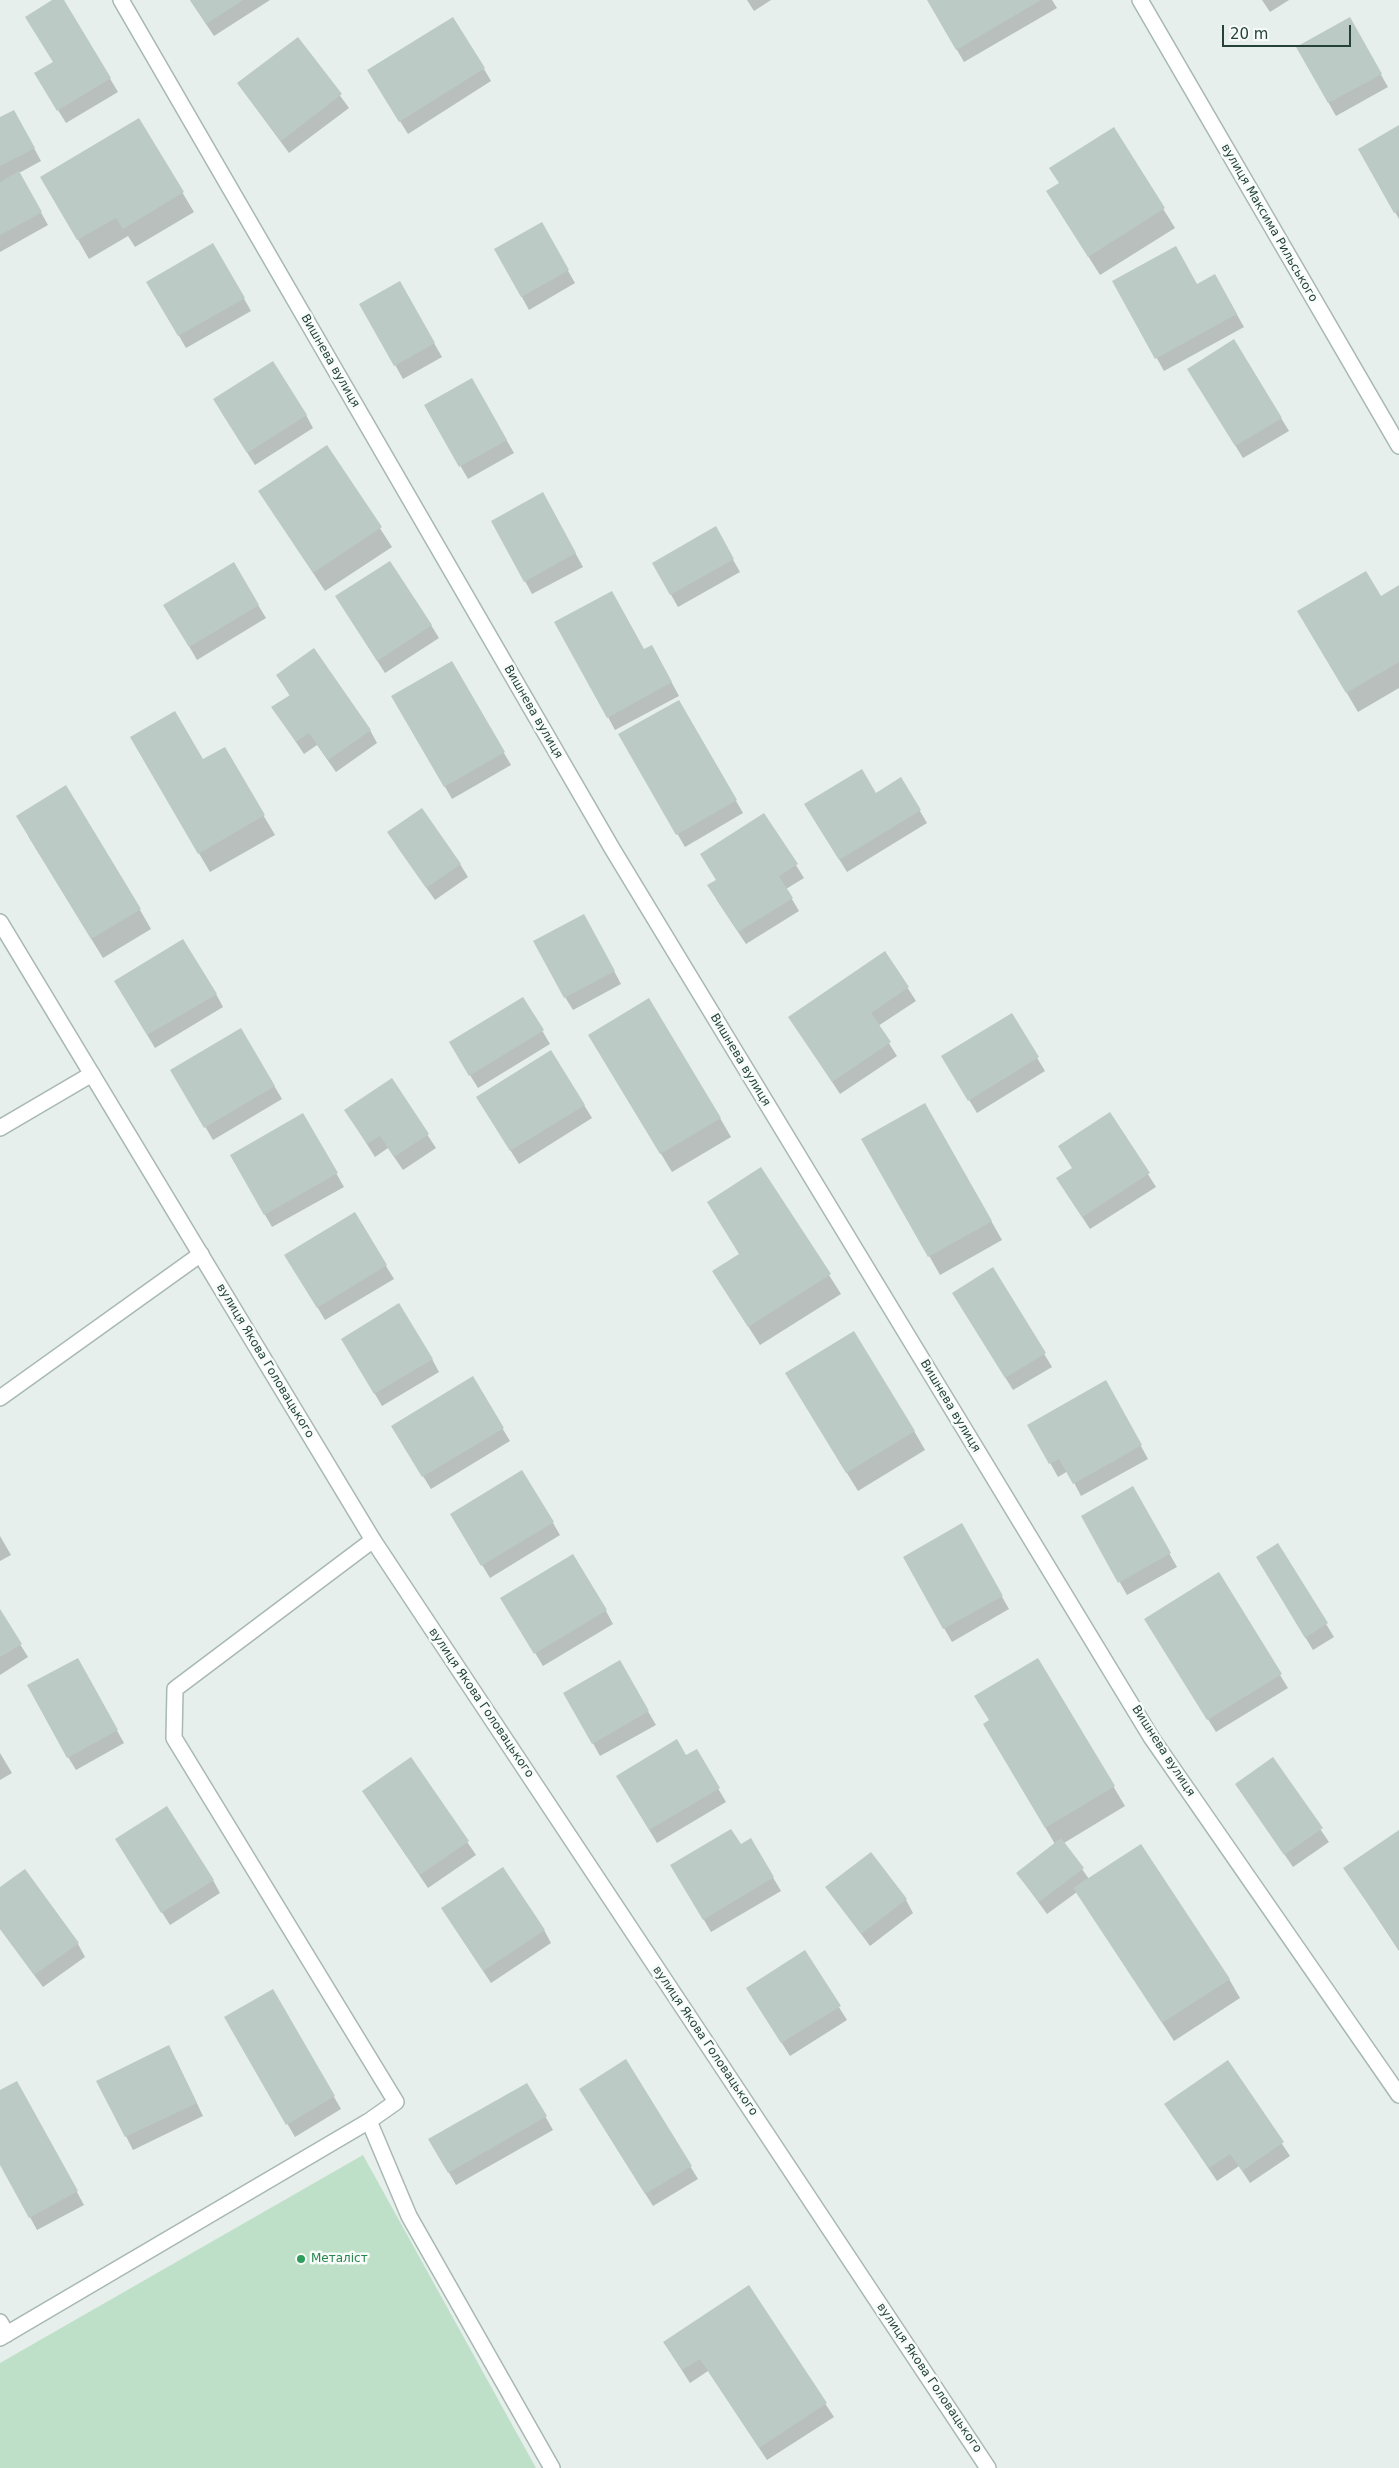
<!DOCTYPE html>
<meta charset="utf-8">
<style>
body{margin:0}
#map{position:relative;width:1399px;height:2468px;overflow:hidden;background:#e6efeb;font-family:"DejaVu Sans",sans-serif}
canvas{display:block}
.scale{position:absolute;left:1222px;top:25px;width:129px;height:22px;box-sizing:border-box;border:2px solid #24423a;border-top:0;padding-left:6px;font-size:15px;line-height:18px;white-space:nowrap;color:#24423a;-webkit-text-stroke:4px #f7fbf9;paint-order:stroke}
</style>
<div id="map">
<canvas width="1399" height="2468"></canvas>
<div class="scale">20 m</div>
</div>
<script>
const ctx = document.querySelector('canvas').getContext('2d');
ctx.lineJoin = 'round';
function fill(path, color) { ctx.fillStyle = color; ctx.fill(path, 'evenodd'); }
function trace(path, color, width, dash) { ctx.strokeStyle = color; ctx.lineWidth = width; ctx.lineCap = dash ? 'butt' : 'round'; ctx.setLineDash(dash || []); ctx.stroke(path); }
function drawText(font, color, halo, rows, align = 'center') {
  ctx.font = font + ' "DejaVu Sans",sans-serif'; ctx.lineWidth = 5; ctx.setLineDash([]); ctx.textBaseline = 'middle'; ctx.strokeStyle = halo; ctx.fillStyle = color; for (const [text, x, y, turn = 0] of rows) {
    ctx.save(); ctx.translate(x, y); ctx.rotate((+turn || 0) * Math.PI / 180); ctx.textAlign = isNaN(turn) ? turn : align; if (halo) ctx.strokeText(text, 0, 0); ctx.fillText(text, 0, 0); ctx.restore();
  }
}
const green = new Path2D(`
 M363,2155L536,2468H0V2363Z`);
const shadow = new Path2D(`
 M55,0H63L118,92L66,123L43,86L54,62Z
 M190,0H270L214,36Z
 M747,0H771L754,11Z
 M928,0H1052L1057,8L964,62Z
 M1262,0H1289L1270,12Z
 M1349,19L1388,87L1336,116L1297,47Z
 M298,38L349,108L289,153L238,84Z
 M484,69L491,81L408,134L376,83Z
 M0,118L21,124L41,161L19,173L48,225L0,252Z
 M139,120L194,212L135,247L128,236L89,259L42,177Z
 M1399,127V219L1359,149Z
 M1114,129L1175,228L1100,275L1059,210L1060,184Z
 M541,224L575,283L529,310L496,250Z
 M213,244L251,311L186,348L148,282Z
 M1215,276L1244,327L1164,371L1114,282L1197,286Z
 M399,282L442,357L403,379L361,304Z
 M472,380L514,453L468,479L426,406Z
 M1196,382L1281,418L1289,431L1243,458Z
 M222,413L306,415L313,428L255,465Z
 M327,446L392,547L325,591L259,491Z
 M550,507L583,567L532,594L525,581Z
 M715,528L740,572L678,607L653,563Z
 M233,564L266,618L197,660L165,605Z
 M1399,587V688L1358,712L1299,612L1381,598Z
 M344,609L431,625L439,638L385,673Z
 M644,650L659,659L679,696L615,730L608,717Z
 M451,663L511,765L452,799L393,696Z
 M277,675L370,730L377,743L336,772L317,745L304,754L273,708L290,696Z
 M679,701L743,813L685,847L620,735Z
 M131,738L203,761L224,749L275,835L210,872Z
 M901,779L927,823L847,872L813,817L875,794Z
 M764,814L804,878L786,889L799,911L746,944L716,899L717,880Z
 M28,836L140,910L151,929L103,958Z
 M396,845L460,864L468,877L435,900Z
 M591,928L621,984L573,1010L565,997Z
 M885,953L916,1001L878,1026L897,1056L840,1094L798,1030Z
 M115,981L216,994L223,1007L155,1048Z
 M523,998L550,1044L478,1088L450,1043Z
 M1011,1015L1045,1071L977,1113L943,1057Z
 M241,1030L282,1099L213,1140L172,1070Z
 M601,1054L720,1118L731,1137L672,1172Z
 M391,1080L436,1148L403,1170L388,1148L375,1157L346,1111Z
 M584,1105L592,1118L519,1164L485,1110Z
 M925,1105L1002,1240L940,1275L863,1139Z
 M1110,1114L1156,1187L1090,1229L1065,1191L1073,1168Z
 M303,1115L344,1187L272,1227L231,1156Z
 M761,1168L841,1294L760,1345L725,1290L740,1255Z
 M354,1214L394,1279L325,1320L294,1268Z
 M993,1269L1052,1367L1013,1390L961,1306Z
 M350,1352L432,1359L439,1372L382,1406Z
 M472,1378L510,1441L431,1489L400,1439Z
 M1106,1382L1148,1459L1081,1496L1068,1471L1058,1477L1029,1425Z
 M797,1392L914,1431L925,1450L858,1491Z
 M1132,1488L1177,1567L1127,1595L1082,1516Z
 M553,1523L560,1535L490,1578L459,1527Z
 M961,1525L1009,1609L952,1642L904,1558Z
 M0,1536L11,1555L0,1561Z
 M1278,1545L1334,1637L1313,1650L1265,1571Z
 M1218,1574L1288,1688L1216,1732L1153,1632Z
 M510,1611H606L613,1624L543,1666Z
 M0,1612L28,1657L0,1675Z
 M77,1660L124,1743L76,1770L68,1757Z
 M1038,1660L1125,1806L1064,1843L1089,1879L1229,1979L1240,1998L1174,2041L1077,1892L1047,1914L1017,1873L1055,1844L995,1743Z
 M619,1662L656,1725L600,1756L565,1693Z
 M696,1751L726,1802L657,1843L617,1776L686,1757Z
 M0,1753L12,1773L0,1780Z
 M411,1759L476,1855L428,1888L363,1792Z
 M1272,1759L1329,1842L1293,1867L1236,1784Z
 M1399,1831V1951L1345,1869Z
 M751,1840L781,1891L711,1932L672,1865L740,1846Z
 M124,1852L213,1880L220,1893L170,1925Z
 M827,1888L906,1900L913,1913L870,1946Z
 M0,1889L78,1944L85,1957L43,1987L0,1929Z
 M450,1921L544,1930L551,1943L491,1983Z
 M804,1952L847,2020L790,2056L755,2001Z
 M272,1990L341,2109L295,2137L226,2018Z
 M176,2060L203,2116L133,2150L98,2081Z
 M1228,2062L1290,2156L1250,2183L1239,2166L1217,2181L1165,2104Z
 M527,2084L553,2130L456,2185L430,2139Z
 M0,2092L24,2095L84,2205L37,2230L0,2162Z
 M588,2102L690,2166L698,2179L653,2206Z
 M748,2287L834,2417L767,2460L708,2371L690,2383L672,2355Z`);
const building = new Path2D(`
 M52,0H64L111,78L57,111L34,73L53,62L25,17Z
 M190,0H243L206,24Z
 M927,0H1041L956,50Z
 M453,17L485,68L399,122L367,70Z
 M1350,17L1382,74L1328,103L1296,47Z
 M298,37L342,94L281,141L237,83Z
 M14,110L35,148L0,166V117Z
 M139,118L184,192L123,229L116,218L77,240L40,177Z
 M1399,125V210L1394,213L1358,149Z
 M1114,127L1165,208L1088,257L1046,191L1059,183L1049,168Z
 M19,171L42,212L0,235V182Z
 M542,222L569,270L521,297L494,249Z
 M213,243L245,298L178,336L146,282Z
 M1176,246L1197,284L1215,274L1237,314L1155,359L1112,281Z
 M400,281L435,343L394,366L359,304Z
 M1234,339L1282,418L1235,446L1187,369Z
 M273,361L307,415L247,453L213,399Z
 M472,378L507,440L459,467L424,405Z
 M327,445L382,527L313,573L258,491Z
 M543,492L576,553L524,582L491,521Z
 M716,526L734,559L670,595L652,563Z
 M390,561L432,625L377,661L335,596Z
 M234,562L259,605L189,647L163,605Z
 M1366,571L1381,596L1399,585V662L1346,693L1297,611Z
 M612,591L644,649L652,645L672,682L607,718L554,622Z
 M314,648L371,730L328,760L309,733L296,742L271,707L290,695L276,675Z
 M452,661L505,752L444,787L391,696Z
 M679,700L737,800L676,835L618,734Z
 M175,711L203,759L225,747L265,815L198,854L130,737Z
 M862,769L876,793L901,777L921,810L839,860L804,804Z
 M66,785L141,909L91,939L16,816Z
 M422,808L461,864L426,888L387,832Z
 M764,813L798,864L779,876L793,898L738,932L707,885L716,880L700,854Z
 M584,914L615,971L564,998L533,941Z
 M183,939L217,994L147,1035L114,981Z
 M885,951L909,987L871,1013L891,1042L832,1082L788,1017Z
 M523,997L544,1030L469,1076L449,1042Z
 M649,998L721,1118L660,1154L588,1035Z
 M1012,1013L1039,1057L968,1101L941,1056Z
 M241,1028L275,1086L204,1128L170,1070Z
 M551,1050L585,1105L510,1151L476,1097Z
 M392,1078L429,1134L394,1157L380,1136L367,1144L344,1110Z
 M925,1103L992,1221L928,1257L861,1139Z
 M1110,1112L1150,1173L1082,1217L1056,1178L1072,1168L1058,1146Z
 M303,1113L338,1173L264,1215L230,1155Z
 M761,1167L831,1274L748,1327L712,1271L739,1254L707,1202Z
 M355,1212L387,1265L317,1308L284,1255Z
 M993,1267L1046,1353L1005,1378L952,1293Z
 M399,1303L433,1359L374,1394L341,1339Z
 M854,1331L915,1431L846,1473L785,1373Z
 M473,1376L504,1428L422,1477L391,1426Z
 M1106,1380L1142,1445L1073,1484L1059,1459L1049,1464L1027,1425Z
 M522,1470L554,1522L481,1566L450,1514Z
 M1133,1486L1171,1553L1118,1583L1081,1516Z
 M962,1523L1003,1596L943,1629L903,1557Z
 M1278,1543L1328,1623L1305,1638L1256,1557Z
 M573,1554L607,1610L534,1654L500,1598Z
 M1219,1572L1282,1674L1207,1720L1144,1619Z
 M0,1609L22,1644L0,1657Z
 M78,1658L118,1730L67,1758L27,1685Z
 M1038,1658L1115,1786L1045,1828L983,1724L989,1720L974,1696Z
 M620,1660L649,1711L592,1744L563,1693Z
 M677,1739L686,1755L697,1749L720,1788L649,1830L616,1776Z
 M411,1757L469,1841L420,1875L362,1791Z
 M1273,1757L1323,1828L1284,1855L1235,1784Z
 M167,1806L214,1880L161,1913L115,1839Z
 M731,1829L741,1844L751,1838L774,1877L703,1920L670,1865Z
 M1399,1830V1949L1343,1868Z
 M1061,1838L1084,1868L1039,1902L1016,1873Z
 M1141,1844L1230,1979L1162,2023L1073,1888Z
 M871,1852L907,1899L861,1934L825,1887Z
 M503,1867L545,1930L483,1971L441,1908Z
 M25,1869L79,1943L34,1975L0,1928V1887Z
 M805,1950L841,2006L781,2043L746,1988Z
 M273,1989L335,2096L286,2125L224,2017Z
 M169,2045L197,2103L125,2137L96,2081Z
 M626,2059L692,2166L645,2194L579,2089Z
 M1228,2060L1284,2142L1242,2171L1230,2154L1209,2168L1164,2104Z
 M17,2081L78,2191L29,2218L0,2165V2090Z
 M527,2083L547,2116L448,2173L428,2139Z
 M749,2285L827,2403L759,2448L700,2359L682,2370L663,2342Z`);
const service = new Path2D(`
 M0,1128L92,1074
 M0,1398L201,1254
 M369,2121L396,2102L174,1738L175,1689L373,1540
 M0,2338L369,2121L409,2216L552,2468`);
const minor = new Path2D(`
 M121,0L613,850L1151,1737L1399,2095
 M1140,0L1399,446
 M0,922L373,1540L988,2468
 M0,2322L7,2334`);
const markers = [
 [301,2259,5,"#2e9e5b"]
];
const streetNames = [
 ["вулиця Максима Рильського",1269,223,60],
 ["Вишнева вулиця",330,361,60],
 ["Вишнева вулиця",533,712,60],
 ["Вишнева вулиця",740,1060,59],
 ["вулиця Якова Головацького",265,1361,59],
 ["Вишнева вулиця",950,1406,59],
 ["вулиця Якова Головацького",481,1703,56],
 ["Вишнева вулиця",1163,1751,57],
 ["вулиця Якова Головацького",705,2041,56],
 ["вулиця Якова Головацького",929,2378,56]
];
const leisureNames = [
 ["Металіст",311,2259]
];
fill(green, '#bfe0c8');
fill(shadow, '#0003');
fill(building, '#bbcac4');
trace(service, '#a8b8b2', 18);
trace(minor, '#a8b8b2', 18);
trace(service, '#fff', 15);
trace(minor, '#fff', 15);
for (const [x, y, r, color] of markers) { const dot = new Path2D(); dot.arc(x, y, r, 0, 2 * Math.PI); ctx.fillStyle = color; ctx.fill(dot); trace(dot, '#f7fbf9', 2); }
drawText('12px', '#24423a', '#f7fbf9', streetNames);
drawText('12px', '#27864d', '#f7fbf9', leisureNames, 'left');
</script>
